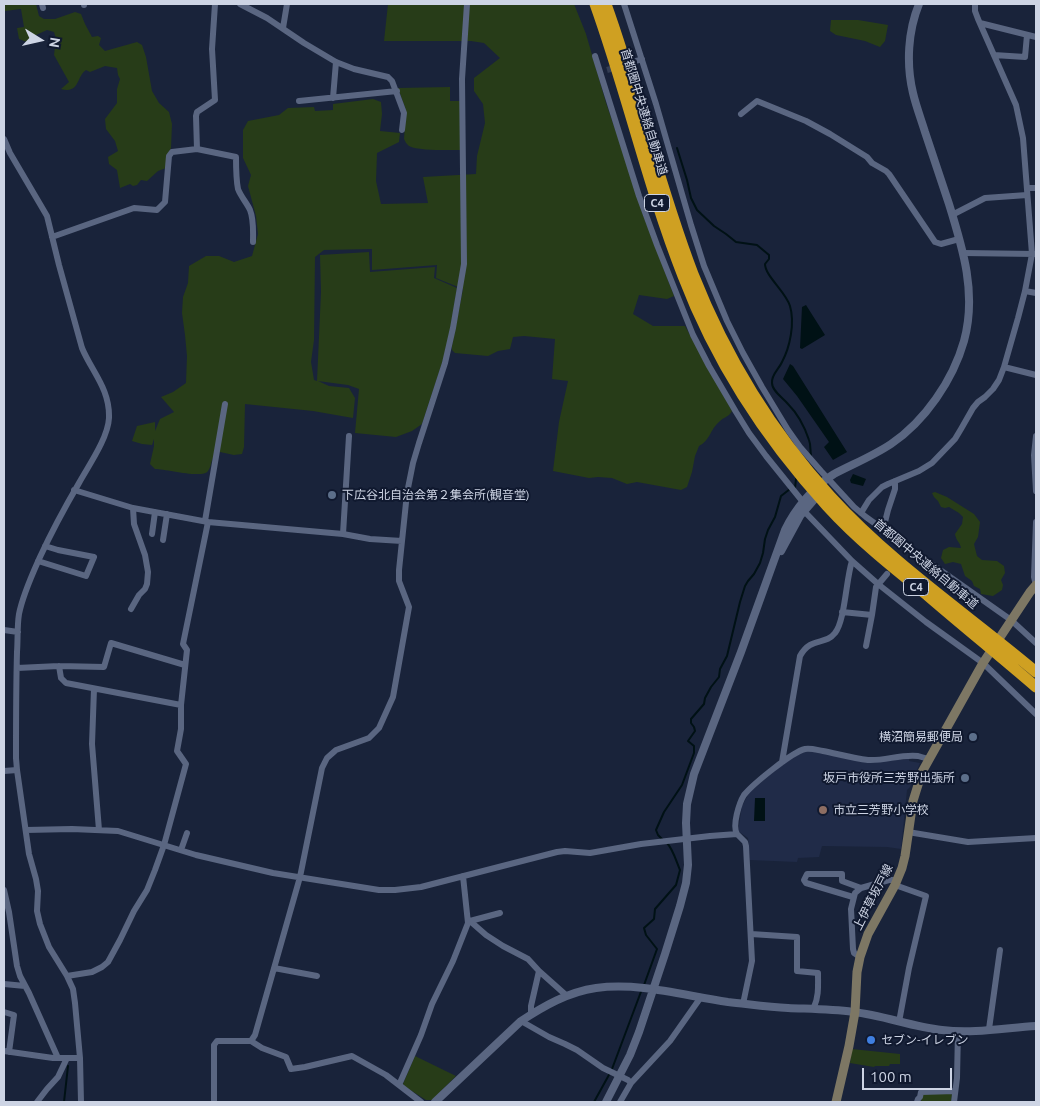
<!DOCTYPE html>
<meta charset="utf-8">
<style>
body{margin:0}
#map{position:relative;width:1040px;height:1106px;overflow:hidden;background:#19233a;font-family:Ubuntu,sans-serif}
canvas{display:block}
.frame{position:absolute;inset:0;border:5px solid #cdd4e4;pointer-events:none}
.north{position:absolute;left:15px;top:15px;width:50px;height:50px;-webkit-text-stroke:4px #10192f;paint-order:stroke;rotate:100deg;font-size:14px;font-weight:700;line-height:20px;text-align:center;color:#cdd4e4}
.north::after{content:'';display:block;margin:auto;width:18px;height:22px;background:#cdd4e4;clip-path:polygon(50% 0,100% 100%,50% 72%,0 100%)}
.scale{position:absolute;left:862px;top:1068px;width:90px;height:22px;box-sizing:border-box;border:2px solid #cdd4e4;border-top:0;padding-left:6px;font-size:15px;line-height:18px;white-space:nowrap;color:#cdd4e4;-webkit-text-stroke:4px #10192f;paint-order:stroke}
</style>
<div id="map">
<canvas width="1040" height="1106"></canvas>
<div class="frame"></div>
<div class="north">N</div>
<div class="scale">100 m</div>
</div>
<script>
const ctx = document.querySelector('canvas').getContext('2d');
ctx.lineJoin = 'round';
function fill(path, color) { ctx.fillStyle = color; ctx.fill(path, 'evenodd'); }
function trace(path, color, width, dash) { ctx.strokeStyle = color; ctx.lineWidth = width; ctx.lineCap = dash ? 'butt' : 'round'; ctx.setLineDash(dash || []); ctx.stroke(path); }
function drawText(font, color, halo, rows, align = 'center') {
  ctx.font = font + ' Ubuntu,"Noto Sans JP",sans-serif'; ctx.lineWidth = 4; ctx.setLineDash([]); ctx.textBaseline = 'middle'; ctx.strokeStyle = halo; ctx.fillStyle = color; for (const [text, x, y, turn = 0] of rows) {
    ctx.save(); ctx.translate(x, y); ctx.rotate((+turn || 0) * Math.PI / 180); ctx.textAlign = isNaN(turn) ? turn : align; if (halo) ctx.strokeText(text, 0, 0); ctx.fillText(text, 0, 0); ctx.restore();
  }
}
const built = new Path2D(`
 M807,751L885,761L909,759V761L920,763L914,777L910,787L907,790L901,849L887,847L822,846L819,857L798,858L797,862L750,860L748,838L738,831L742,806L749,793L776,769L798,755Z`);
const green = new Path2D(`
 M5,4H36L39,16L44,19H55L75,12L81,14L85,24L92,37L98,36L101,38L99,45L105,51L137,42L142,45L146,57L152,91L159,103L169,112L172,124L171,148L166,157V168L158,171L147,181L141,180L137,185L133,186L130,184L120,188L117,170L109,164L108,157L118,151L115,141L106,129L105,119L117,103V89L120,79L118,75L117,68L105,66L90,72L86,70C76,77 80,94 61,89L69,82L54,55L56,39L54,32L47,30L36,35V39C28,43 26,42 19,39L17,28L24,27L21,9L5,11Z
 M388,4H574L586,34L606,103L625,158L642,212L674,296L667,299L639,295L633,314L653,326H685L732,411C729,417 724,417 720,421C710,429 710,441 699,446L695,456L692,472L687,487L681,490L637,482L627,484L612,478L598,477L589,478L553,471L559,422L568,381L552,379L555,339L524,336L513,337L510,349L498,351L488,356L455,353L452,350V346L463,289L436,278L437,265L372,270V249L324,250L315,257L314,340L311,362L314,380L317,381L321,292L320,255L369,252L370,272L435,267L434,278L457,288L450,331L444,357L422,424L412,431L396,437L355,433L359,389L348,385L318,381L329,386L349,388L355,398L353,418L313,411L245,404L244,447L242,454L234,455L220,452C208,460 214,462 208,471C203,479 166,469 155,469L150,464L154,446V439L152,445L142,444L132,441L137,426L155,422V431L160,419L174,412L161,397L173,392L186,383L187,356L185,335L182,313L183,297L188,283L189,266L206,256H219L234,262L252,256L258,234L256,216L248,186L251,175L243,158V130L248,121L279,115L288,108L314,107L315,111L333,110V104L373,99L381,102L382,114L380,131L400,133L399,142L377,153L376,181L381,204L428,203L423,177L476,174L477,156L485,123L483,104L474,91V78L500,58L484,43L471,41H384Z
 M831,20H858L888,25L885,41L880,47L865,41L836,35L830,31Z
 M450,87V101H460V150C449,150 418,151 409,146C406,143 406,143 404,139L406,110L398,88Z
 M935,492L947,497L974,514L980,522L978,537L974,544L977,556L982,560L997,561L1004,566L1005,573L1001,580L1003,585L1002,590L993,596L981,594L980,589L974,586L972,581L965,576L961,564L953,562L945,564L941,558L943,550L949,547L961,548C960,542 956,541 955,534L962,524L963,517L959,513L949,507L945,508L941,507L938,501L934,497L932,493Z
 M852,1049L900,1054V1064H890L889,1066H875L874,1067L850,1063Z
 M415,1056L456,1076L432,1100H426L404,1086L403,1084Z
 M951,1093L952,1095L951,1102H921L922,1094Z`);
const water = new Path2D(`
 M806,305L825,335L802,349L800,348L802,307Z
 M790,364L793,366L847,452L833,460L824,447L829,442L797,396L783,379Z
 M853,474L866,479L863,486L851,483L850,480Z
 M755,798H765V821H754Z`);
const stream = new Path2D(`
 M677,148L687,180L691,198L697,210L714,226L726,234L736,242L757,245L769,255V259L765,264C765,276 786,292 790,306C795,323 790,347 782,362C779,369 771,375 772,383C772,391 783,398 788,404C797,413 805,428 809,440C811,445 810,450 811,455
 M663,840L658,835L656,830L664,812L682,785L694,753V746L688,741L695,731L694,727L691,723V719L704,704L705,698L711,687L719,677L720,669L727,656L740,602L745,586L748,581L754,574L760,563L763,553L765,539L768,530L775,517L781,496L790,489L795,488L796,479
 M644,985L657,949L646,935L644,928L654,919L655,909L676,885L680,870C676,861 673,849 667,843
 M612,1069L642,989
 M64,1102L68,1066
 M594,1102L610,1073`);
const minorTunnel = new Path2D(`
 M607,70L618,67`);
const minor = new Path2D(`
 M42,4L43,8
 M84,4V5
 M240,4L267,18L304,43L336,62L354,69L388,77L392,81L404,113L402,130
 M624,4L656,104L691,225L704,266L727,321L743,353L762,387L788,430L800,447L821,471L854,507L866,517L909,548L1011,620L1036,643
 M980,23L1036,37
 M283,28L287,4
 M994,55L1025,57L1027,35
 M595,56L639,196L657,245L693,335L709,366L736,412L749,433L766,456L803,502
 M633,62L642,59
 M333,98L336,62
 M299,101L397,91
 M741,114L757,101L806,121L830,134L867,157L872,163L886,171L889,174L935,242L941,244L959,239
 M4,139L10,153L47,216L59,265L82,348C92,372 110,389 109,418C108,438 89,465 79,483C65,507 52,531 40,557C32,575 23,594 19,614C17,626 18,639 17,652C16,687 16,723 16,758L17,770L29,854L36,879L38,891L37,911L40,924L49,947L67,976L73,989L75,1003L80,1058L81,1102
 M197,149L236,157C236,168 236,179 238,189C241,197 247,203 250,210C254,220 253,232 253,242
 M1027,188H1036
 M952,215L985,198L1027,195
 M52,237L134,208L157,210L165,202L169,156L172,152L197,149L196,116L197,112L215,100L212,49L215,4
 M963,253L1035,254
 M1025,291L1036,293
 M1004,367L1036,375
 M1036,436L1034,455L1036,491
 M74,490L133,508L208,522L343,534L370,539L402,541
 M804,511L852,561L878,584L926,622L983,663L1036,714
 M861,513L869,500L882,487L888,484L919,471L932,463L955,439L961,429L973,408L978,402L985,397L993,389L999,380L1004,367L1018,318L1025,291L1032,254L1023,138L1016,105L978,19L975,11V4
 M205,521L225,404
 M883,530L888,510L895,489V481
 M152,534L155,512
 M343,534L349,436
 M163,540L167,514
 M38,561L86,576L94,557L58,550L45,546
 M1036,585L1034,577L1036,522
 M131,609L139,595L145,589L147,584L148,572L145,555L134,524L133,508
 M842,612L872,615
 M4,630L18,632
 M866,646L872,615L876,587L887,574
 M59,666L61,678L66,683L181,705
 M17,668L59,666L104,667L111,643L185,665
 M94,689L92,744L99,830
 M782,762L800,656C811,636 825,646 835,633C845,621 846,579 852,561
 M4,771L17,770
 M26,830L72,829L118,831L196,855L273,873L379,890H395L421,887L557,852L565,851L590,853L641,844L710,836L737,834L745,842L746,846L752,961L743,1004
 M908,832L968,842L1036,838
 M737,834C732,826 739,803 744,795C753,784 792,752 805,749C811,748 817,750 823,751C838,754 853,758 868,760C885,761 901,754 918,756C921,757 925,758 929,759
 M181,850L187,833
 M895,885L926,896L909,968L899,1022
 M4,890L9,912L17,966L20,976L29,993L58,1058
 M853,897L806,883L804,880L807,874H842V881L861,888
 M469,920L470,921L500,913
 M470,921L486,935L503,946L528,959L539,971L531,1006V1015
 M751,934L797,937V971L818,973C818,986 819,996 814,1007
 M860,957L854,953L853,949L851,909L855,893L861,888L889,880H897
 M274,968L317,976
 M539,971L567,996
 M67,976L92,972L102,967L108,962L120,940L134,911L147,890L155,870L164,845L186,764L177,751L181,729V705L187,650L183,644L208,522
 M4,984L25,986
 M4,1012L14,1015L9,1052
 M521,1021L549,1037L565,1044L577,1050L603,1068L628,1080L631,1083
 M989,1029L1000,950
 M251,1041L262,1048L286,1057L291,1069L305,1067L352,1056L386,1075L421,1102
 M4,1051L53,1058H80
 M399,1085L421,1035L432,1004L453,961L468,923L463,876
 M37,1102L47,1089L58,1077L67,1058
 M214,1102V1045L217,1041H251L255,1035L300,877L322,768L327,758L336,750L369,738L379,728L393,697L409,607L399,581V570L407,493L413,463L419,443L445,363L453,328L464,264L462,79L467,4
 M620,1102L631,1083L670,1041L701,997
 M917,1102L918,1099L920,1097L921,1092L955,1091
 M954,1102L957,1078L958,1031`);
const tertiary = new Path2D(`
 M781,551L800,516L820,493
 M435,1102L521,1021C544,1006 568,992 596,988C640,982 685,996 728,1002C748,1004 768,1007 788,1008C810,1009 831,1009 853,1012C883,1015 912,1027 942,1030C973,1034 1005,1028 1036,1026
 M606,1102L630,1055L639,1032L665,954L680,906L686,883L688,865L686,823L687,804L694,774L741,652L785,530C795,509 814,486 834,474C853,464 873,456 891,444C925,421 953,380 964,341C977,294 963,249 949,204C941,180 933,156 925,132C921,119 916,106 913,93C906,64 908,31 919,4`);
const secondary = new Path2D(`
 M836,1102L849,1046L855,1012L857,972L860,957L868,934L895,885L902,868L905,856L913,801L922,772L983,663L1030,592L1036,585`);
const motorway = new Path2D(`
 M595,4C627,93 648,187 683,276C715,360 766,439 827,506C857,539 892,567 927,595C963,626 1000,656 1036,687
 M606,4C638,93 659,186 693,274C725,355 771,431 830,496C891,563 967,614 1036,672`);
const markers = [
 [332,495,5,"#5c6f8a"],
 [973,737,5,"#5c6f8a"],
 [965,778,5,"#5c6f8a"],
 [823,810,5,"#8d6e63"],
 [871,1040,5,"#3f7fe0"]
];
const shields = [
 [657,203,25],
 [916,587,25]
];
const shieldNames = [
 ["C4",657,203],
 ["C4",916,587]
];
const streetNames = [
 ["首都圏中央連絡自動車道",644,112,73],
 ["首都圏中央連絡自動車道",926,564,40],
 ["上伊草坂戸線",873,897,-63]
];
const poiNames = [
 ["下広谷北自治会第２集会所(観音堂)",342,495],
 ["横沼簡易郵便局",963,737,"right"],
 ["坂戸市役所三芳野出張所",955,778,"right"],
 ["市立三芳野小学校",833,810],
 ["セブン-イレブン",881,1040]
];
fill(built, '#202b48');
fill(green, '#273c18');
fill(water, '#001115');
trace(stream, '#001115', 2);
trace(minorTunnel, '#343e54', 6, [6, 3]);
trace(minor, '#5a6681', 6);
trace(tertiary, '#5a6681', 8);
trace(secondary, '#7d7764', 9);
trace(motorway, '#cfa022', 11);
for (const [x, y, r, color] of markers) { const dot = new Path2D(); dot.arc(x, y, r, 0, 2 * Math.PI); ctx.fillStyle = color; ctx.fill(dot); trace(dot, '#10192f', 2); }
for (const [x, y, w] of shields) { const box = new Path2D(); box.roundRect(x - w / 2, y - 8.5, w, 17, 4); ctx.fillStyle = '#10192f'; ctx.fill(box); trace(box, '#cdd4e4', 1); }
drawText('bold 11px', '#cdd4e4', null, shieldNames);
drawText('12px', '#cdd4e4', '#10192f', streetNames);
drawText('12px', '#cdd4e4', '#10192f', poiNames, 'left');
</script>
